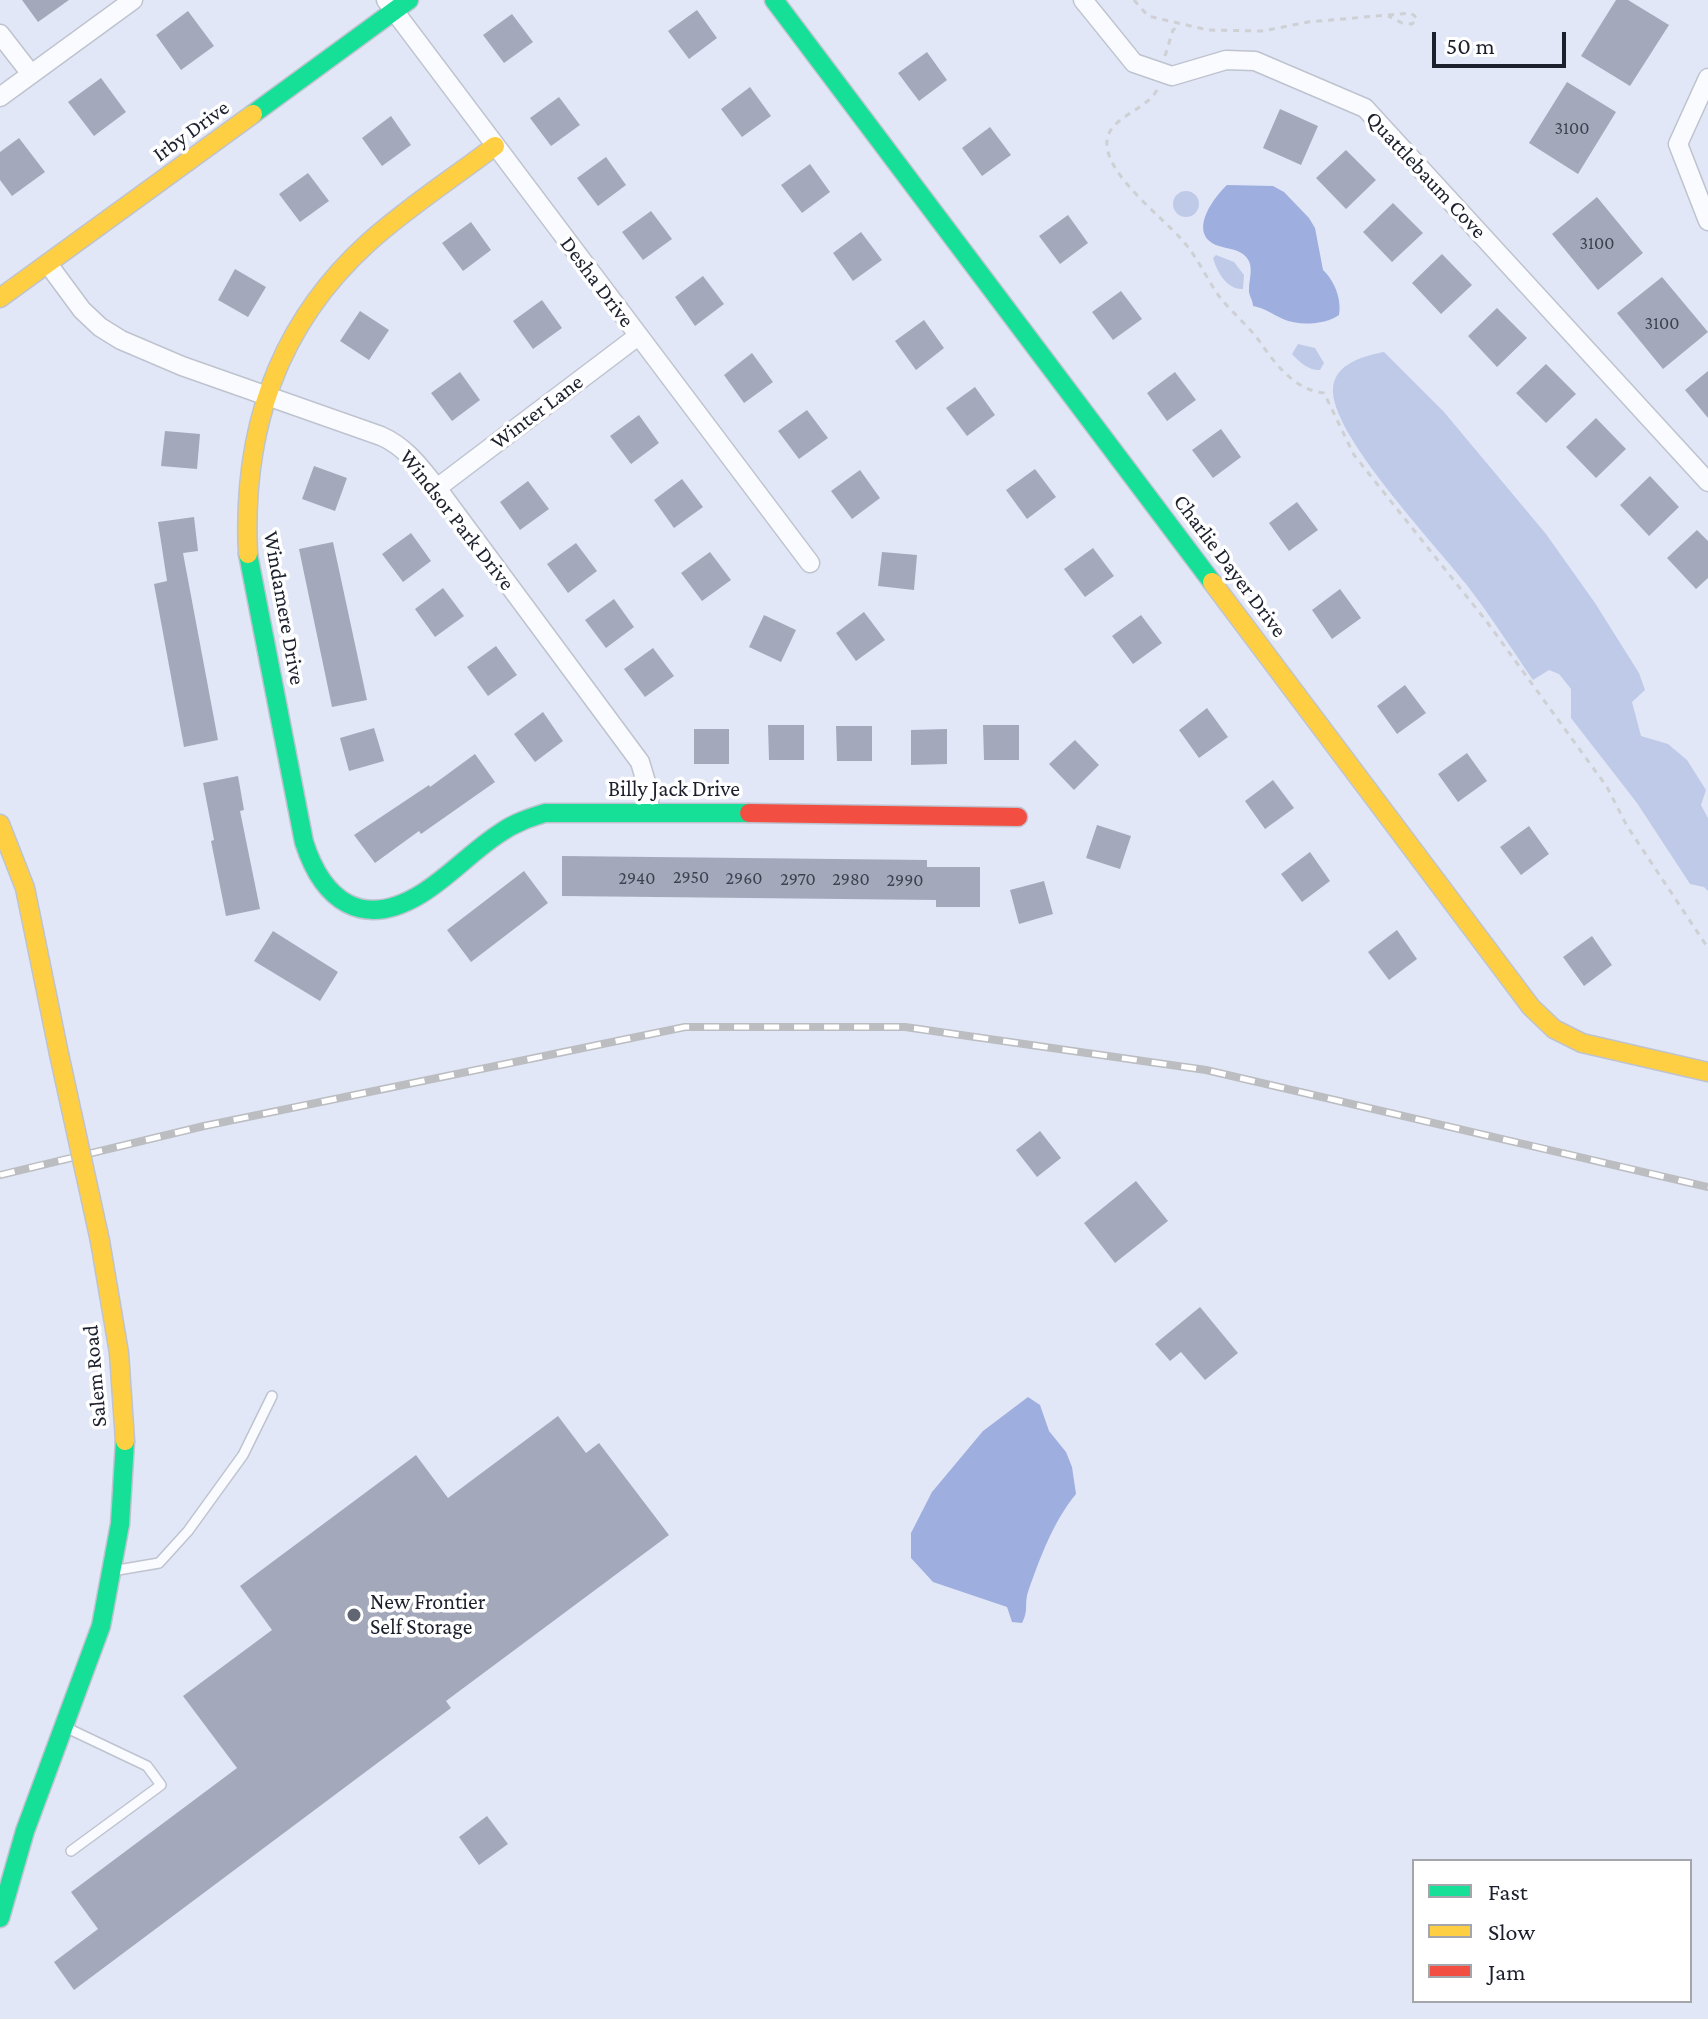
<!DOCTYPE html>
<style>
body{margin:0}
#map{position:relative;width:1708px;height:2019px;overflow:hidden;background:#e1e7f6;font-family:"Crimson Pro",serif}
canvas{display:block}
.legend{position:absolute;left:1412px;top:1859px;width:280px;height:144px;box-sizing:border-box;background:#fff;border:2px solid #a4a6ab;margin:0;padding:10px 14px;list-style:none;font-size:24px;color:#1c202d}
.legend li{display:flex;align-items:center;gap:16px;height:40px}
.legend b{width:40px;border:2px solid #a4a6ab}
.scale{position:absolute;left:1432px;top:32px;width:134px;height:36px;box-sizing:border-box;border:4px solid #1c202d;border-top:0;padding-left:10px;font-size:24px;line-height:28px;white-space:nowrap;color:#1c202d;-webkit-text-stroke:6px #fff;paint-order:stroke}
</style>
<div id="map">
<canvas width="1708" height="2019"></canvas>
<ul class="legend">
<li><b style="height:10px;background:#16e098"></b>Fast</li>
<li><b style="height:10px;background:#ffcf43"></b>Slow</li>
<li><b style="height:10px;background:#f24e42"></b>Jam</li>
</ul>
<div class="scale">50 m</div>
</div>
<script>
const ctx = document.querySelector('canvas').getContext('2d');
ctx.lineJoin = 'round';
function fill(path, color) { ctx.fillStyle = color; ctx.fill(path, 'evenodd'); }
function trace(path, color, width, dash) { ctx.strokeStyle = color; ctx.lineWidth = width; ctx.lineCap = dash ? 'butt' : 'round'; ctx.setLineDash(dash || []); ctx.stroke(path); }
function drawText(font, color, halo, rows, align = 'center') {
  ctx.font = font + ' "Crimson Pro",serif'; ctx.lineWidth = 7; ctx.setLineDash([]); ctx.textBaseline = 'middle'; ctx.strokeStyle = halo; ctx.fillStyle = color; for (const [text, x, y, turn = 0] of rows) {
    ctx.save(); ctx.translate(x, y); ctx.rotate((+turn || 0) * Math.PI / 180); ctx.textAlign = isNaN(turn) ? turn : align; if (halo) ctx.strokeText(text, 0, 0); ctx.fillText(text, 0, 0); ctx.restore();
  }
}
const green = new Path2D(`
 M1173 204a13 13 0 1 1 26 0a13 13 0 1 1-26 0Z
 M1216,255L1234,262L1244,275L1243,289C1227,290 1217,272 1213,258Z
 M1298,344L1315,348L1324,363L1320,370C1310,371 1299,362 1292,354Z
 M1384,352L1444,412L1546,534L1595,603L1639,673L1645,690L1632,702L1641,736L1668,744L1687,760L1706,790L1701,805L1708,818V891L1704,887L1690,884L1637,803L1571,718V689L1559,674L1549,670L1533,680C1511,648 1490,615 1466,584C1436,545 1329,433 1333,388C1335,364 1363,356 1384,352Z`);
const water = new Path2D(`
 M1227,185L1273,186L1284,192L1309,218L1315,228L1323,270C1334,280 1342,299 1339,315C1325,325 1298,326 1283,319C1272,314 1265,308 1253,306C1253,300 1248,294 1249,289C1249,279 1254,267 1247,258C1240,249 1228,249 1219,246C1186,235 1213,198 1227,185Z
 M1028,1397L1040,1405L1049,1431L1066,1452L1072,1467L1076,1494C1053,1522 1040,1558 1028,1592C1024,1605 1029,1610 1022,1623L1012,1622L1007,1607L933,1582L911,1558V1533L932,1492L983,1431Z`);
const building = new Path2D(`
 M22,0H69L38,22Z
 M1616,0H1628L1669,25L1630,86L1581,56Z
 M697,10L717,38L689,59L668,31Z
 M188,11L214,46L181,70L156,35Z
 M512,14L533,42L504,63L483,35Z
 M927,52L947,80L919,101L898,73Z
 M101,78L126,112L94,136L68,102Z
 M1567,82L1616,112L1578,174L1529,143Z
 M750,87L771,116L742,137L721,109Z
 M559,97L580,125L551,146L530,118Z
 M1280,109L1318,126L1301,165L1263,148Z
 M391,116L411,145L382,166L362,138Z
 M990,127L1011,155L982,176L962,148Z
 M19,138L45,172L12,196L0,180V152Z
 M1346,150L1376,180L1346,209L1316,178Z
 M606,157L626,185L598,206L577,178Z
 M810,164L830,192L802,213L781,185Z
 M308,173L329,201L300,222L279,194Z
 M1597,197L1643,253L1598,290L1552,234Z
 M1393,203L1423,233L1392,262L1363,232Z
 M651,211L672,239L643,260L622,232Z
 M1068,215L1088,243L1060,264L1039,236Z
 M471,222L491,250L463,271L442,243Z
 M861,232L882,260L853,281L833,253Z
 M1442,254L1472,285L1441,314L1412,283Z
 M235,269L266,287L248,317L218,300Z
 M703,276L724,304L695,326L675,297Z
 M1662,277L1708,332L1663,369L1617,313Z
 M1121,291L1142,319L1113,340L1092,312Z
 M542,300L562,328L533,349L513,321Z
 M1497,308L1527,338L1497,367L1468,336Z
 M360,311L389,330L369,360L340,341Z
 M924,320L944,348L916,370L895,341Z
 M752,353L773,382L744,403L724,375Z
 M1546,364L1576,394L1546,423L1516,393Z
 M1708,371V418L1685,390Z
 M460,372L480,400L452,421L431,393Z
 M1175,372L1196,400L1167,421L1147,393Z
 M975,387L995,415L967,436L946,408Z
 M807,410L828,438L799,459L778,431Z
 M639,415L659,443L631,464L610,436Z
 M1596,418L1626,449L1596,478L1566,447Z
 M1221,429L1241,457L1213,478L1192,450Z
 M165,431L200,434L197,469L161,466Z
 M314,466L347,478L335,511L302,499Z
 M1035,469L1056,497L1027,519L1006,490Z
 M860,470L880,498L852,519L831,491Z
 M1650,476L1679,507L1649,536L1620,505Z
 M682,479L703,507L674,528L654,500Z
 M528,481L549,509L520,530L500,502Z
 M1297,502L1318,530L1289,551L1269,523Z
 M194,517L198,551L183,553L218,740L184,747L154,584L167,581L158,522Z
 M1697,530L1708,541V578L1696,589L1667,558Z
 M411,533L431,561L403,582L382,554Z
 M333,542L367,700L332,707L299,549Z
 M576,543L597,571L568,593L547,564Z
 M1093,548L1114,576L1085,597L1064,569Z
 M710,552L731,580L702,601L681,573Z
 M882,552L917,555L914,590L878,586Z
 M443,588L464,616L435,637L415,609Z
 M1340,589L1361,618L1332,639L1312,610Z
 M614,599L634,627L606,648L585,620Z
 M864,612L885,640L856,661L836,633Z
 M764,615L796,630L781,662L749,647Z
 M1141,615L1162,643L1133,664L1112,636Z
 M496,646L517,675L488,696L467,667Z
 M653,648L674,676L645,697L624,669Z
 M1405,685L1426,713L1397,734L1377,706Z
 M1207,708L1228,737L1199,758L1179,730Z
 M543,712L563,741L535,762L514,734Z
 M768,725H804V760H769Z
 M983,725H1019V760H984Z
 M836,726H872V761H837Z
 M374,728L384,761L349,771L340,738Z
 M694,729H729V764H694Z
 M947,729V764L911,765V730Z
 M1075,740L1099,765L1074,790L1049,764Z
 M1467,753L1487,781L1458,802L1438,774Z
 M475,754L495,782L421,834L419,831L375,863L354,835L429,785L430,787Z
 M238,776L244,810L240,811L260,909L226,916L211,841L214,840L203,783Z
 M1273,780L1294,808L1265,829L1245,801Z
 M1097,825L1131,836L1120,869L1086,858Z
 M1529,826L1549,854L1521,875L1500,847Z
 M1310,852L1330,881L1302,902L1281,874Z
 M562,856L927,860V867H980V907H936V900L562,896Z
 M524,871L548,903L471,962L447,930Z
 M1044,881L1053,914L1019,924L1010,890Z
 M1397,930L1417,959L1389,980L1368,952Z
 M273,931L338,972L320,1001L254,961Z
 M1592,936L1612,965L1584,986L1563,957Z
 M1040,1131L1061,1158L1037,1177L1016,1150Z
 M1136,1181L1168,1221L1115,1263L1084,1223Z
 M1200,1307L1238,1353L1205,1380L1181,1352L1170,1361L1155,1344Z
 M558,1416L586,1453L599,1443L669,1535L446,1701L451,1708L74,1990L54,1962L98,1929L71,1892L237,1768L183,1696L272,1630L240,1586L416,1455L448,1498Z
 M487,1816L508,1844L479,1865L459,1837Z`);
const path = new Path2D(`
 M1134,0L1148,16L1208,30L1263,31L1308,22L1411,13L1417,18L1412,24L1402,23L1388,16
 M1165,56L1173,30L1180,25
 M1157,90C1145,112 1104,118 1107,146C1110,178 1161,216 1182,240C1197,256 1206,278 1219,296C1231,312 1248,325 1260,342C1275,364 1295,390 1324,393L1354,455L1487,622L1607,787L1627,826L1708,948`);
const lane = new Path2D(`
 M118,1570L159,1563L188,1531L243,1455L272,1396
 M67,1728L147,1766L161,1785L71,1851`);
const street = new Path2D(`
 M386,0L810,563
 M1083,0L1134,63L1172,76L1226,60L1255,61L1365,108L1708,482
 M0,34L31,74
 M1708,78L1678,144L1708,221
 M0,97L133,0
 M48,264L82,310L100,327L121,340L182,366L381,436C406,447 420,467 437,488L640,762L649,792V811
 M437,488L638,336`);
const fast = new Path2D(`
 M774,0L1212,582
 M253,114L409,0
 M248,554L304,842C323,901 362,930 421,894C449,877 472,851 500,833C514,823 529,818 545,813H749
 M0,1918L25,1831L101,1626L120,1524L125,1441`);
const slow = new Path2D(`
 M0,298L253,114
 M248,554C242,432 276,326 369,242C408,207 453,178 495,146
 M1212,582L1531,1007L1554,1029L1582,1043L1708,1072
 M0,824L25,888L59,1054
 M100,1241L119,1353L125,1441`);
const jam = new Path2D(`
 M749,813L1018,817`);
const rail = new Path2D(`
 M0,1175L204,1126L685,1027H905L1206,1070L1708,1187`);
const slowBridge = new Path2D(`
 M59,1054L100,1241`);
const markers = [
 [354,1615,8,"#616673"]
];
const numberNames = [
 ["3100",1572,128],
 ["3100",1597,243],
 ["3100",1662,323],
 ["2950",691,877],
 ["2940",637,878],
 ["2960",744,878],
 ["2970",798,879],
 ["2980",851,879],
 ["2990",905,880]
];
const streetNames = [
 ["Irby Drive",191,131,-36],
 ["Quattlebaum Cove",1426,175,47],
 ["Desha Drive",597,282,53],
 ["Winter Lane",537,412,-37],
 ["Windsor Park Drive",457,520,52],
 ["Charlie Dayer Drive",1230,566,53],
 ["Windamere Drive",284,608,80],
 ["Billy Jack Drive",674,789],
 ["Salem Road",95,1376,-95]
];
const poiNames = [
 ["New Frontier",370,1602],
 ["Self Storage",370,1627]
];
fill(green, '#bfcae8');
fill(water, '#9eaede');
fill(building, '#a3a9bb');
trace(lane, '#bec3cf', 12);
trace(street, '#bec3cf', 21);
trace(fast, '#bec3cf', 21);
trace(slow, '#bec3cf', 21);
trace(jam, '#bec3cf', 21);
trace(path, '#ced0d4', 3, [6, 6]);
trace(lane, '#fafbfe', 9);
trace(street, '#fafbfe', 18);
trace(fast, '#16e098', 18);
trace(slow, '#ffcf43', 18);
trace(jam, '#f24e42', 18);
trace(rail, '#bcbdc1', 8);
trace(rail, '#fff', 5, [15]);
trace(slowBridge, '#bec3cf', 21, []);
trace(slowBridge, '#ffcf43', 18);
for (const [x, y, r, color] of markers) { const dot = new Path2D(); dot.arc(x, y, r, 0, 2 * Math.PI); ctx.fillStyle = color; ctx.fill(dot); trace(dot, '#fff', 3); }
drawText('18px', '#3e4250', null, numberNames);
drawText('22px', '#1c202d', '#fff', streetNames);
drawText('22px', '#1c202d', '#fff', poiNames, 'left');
</script>
